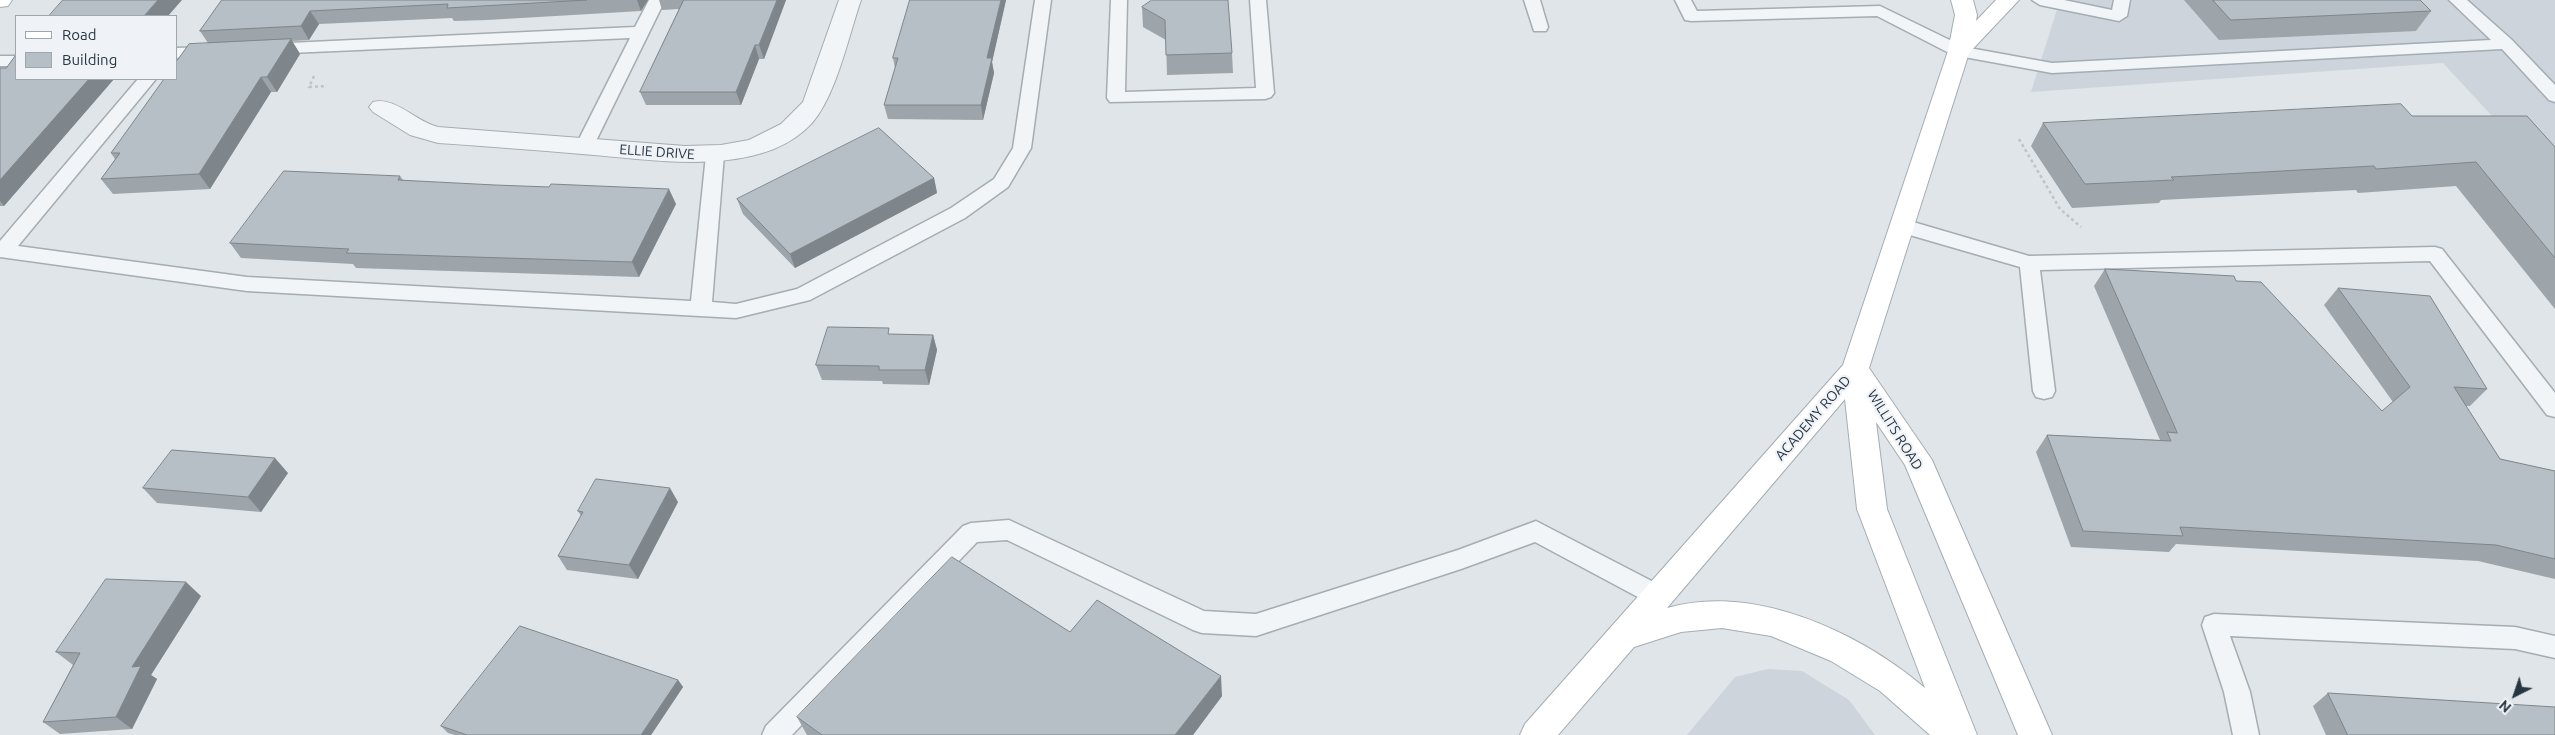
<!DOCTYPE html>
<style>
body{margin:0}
#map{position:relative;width:2555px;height:735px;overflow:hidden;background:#dfe5e9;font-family:Ubuntu,sans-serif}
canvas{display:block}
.legend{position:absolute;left:15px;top:15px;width:162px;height:65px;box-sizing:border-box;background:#eff3f7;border:1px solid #9fa7ae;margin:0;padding:6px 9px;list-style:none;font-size:15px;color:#273541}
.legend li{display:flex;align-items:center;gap:10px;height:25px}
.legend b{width:25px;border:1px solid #9fa7ae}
.north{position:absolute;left:2490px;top:670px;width:50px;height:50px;-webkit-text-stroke:4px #eff3f7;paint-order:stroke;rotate:221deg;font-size:14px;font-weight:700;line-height:20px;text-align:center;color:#273541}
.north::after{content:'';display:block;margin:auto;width:18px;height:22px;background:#273541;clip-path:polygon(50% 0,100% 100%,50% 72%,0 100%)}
</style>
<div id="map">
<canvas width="2555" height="735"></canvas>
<ul class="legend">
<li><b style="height:6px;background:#fff"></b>Road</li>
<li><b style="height:14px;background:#b6bfc6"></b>Building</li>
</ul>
<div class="north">N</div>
</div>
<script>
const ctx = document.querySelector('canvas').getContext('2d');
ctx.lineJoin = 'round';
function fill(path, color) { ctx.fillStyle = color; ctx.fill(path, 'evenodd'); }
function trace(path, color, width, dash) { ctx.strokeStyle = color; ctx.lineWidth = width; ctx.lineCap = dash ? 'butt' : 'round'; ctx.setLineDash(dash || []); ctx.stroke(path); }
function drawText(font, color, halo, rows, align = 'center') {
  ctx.font = font + ' Ubuntu,sans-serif'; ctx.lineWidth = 4.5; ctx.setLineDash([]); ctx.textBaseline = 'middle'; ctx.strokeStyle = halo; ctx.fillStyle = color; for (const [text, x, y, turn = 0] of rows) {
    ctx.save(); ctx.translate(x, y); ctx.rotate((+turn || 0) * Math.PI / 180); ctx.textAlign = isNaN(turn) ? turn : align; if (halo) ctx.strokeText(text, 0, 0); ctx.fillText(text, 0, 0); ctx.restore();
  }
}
const built = new Path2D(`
 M2060,0H2555V184L2443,63L2031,92Z
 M1768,669L1802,671L1849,700L1875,735H1687L1735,677Z`);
const path = new Path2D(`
 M314,76L309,87L327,86
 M2019,139L2060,209L2081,227`);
const lane = new Path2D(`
 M649,0H665L593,147L590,151H578L575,147L630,38L267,54L261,53L258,49L261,45L267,44L635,27Z
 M1035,0H1051L1031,148L1008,187L965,218L810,300L736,318L247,291L0,257V241L138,79H156L18,246L247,277L691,301L706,155L708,151H722L724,155L712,302L736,304L797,289L951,208L994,179L1013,148Z
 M1111,0H1127L1125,92L1256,88L1250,0H1266L1274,93L1271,97L1265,99L1110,102L1107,98Z
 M1524,0H1540L1548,27L1546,31H1534Z
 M1675,0H1691L1697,11L1880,6L1964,47L2052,63L2491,40L2449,0H2467L2512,40L2555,85V102L2549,100L2502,49L2052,73L1953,55L1877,16L1691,21L1685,20Z
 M2032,0H2064L2112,10L2114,0H2130L2127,16L2119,21L2040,5Z
 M211,47L217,48L220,52L217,56L176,58V48Z
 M0,56H16V66H0Z
 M1903,219L2029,256L2435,247L2442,249L2555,393V417L2547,415L2430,261L2040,270L2055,391L2052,397L2044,399L2036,397L2033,391L2020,267L1896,231L1893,226L1896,221Z
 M1009,520L1204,611L1256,614L1458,550L1536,521L1667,589L1670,596L1667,603L1658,606L1649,603L1535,542L1461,569L1256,636L1202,633L1193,630L1007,540L977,542L792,735H762L766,726L963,526L971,523Z
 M2214,614L2515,627L2555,636V658L2515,649L2230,636L2250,692L2259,735H2233L2224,692L2202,625L2205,617Z`);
const street = new Path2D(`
 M839,0H861C849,35 836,96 812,123C760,180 650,159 582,154C534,150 486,146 438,143L410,135L373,112L369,107L373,102C395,96 416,122 438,127L685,146L721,145L749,140L781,124L803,102Z`);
const secondary = new Path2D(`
 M0,0H12L8,6L0,7Z
 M1951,0H1973L1977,15L1976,21L1996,0H2019L1969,53L1869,368L1932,460L2052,735H2018L1905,465L1876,422L1887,509L1977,735H1930L1880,691L1831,661L1771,636L1722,628L1681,632L1634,647L1558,735H1520L1525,724L1843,365L1948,51L1955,15ZM1845,399L1857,509L1925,688C1859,632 1754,583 1667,608Z`);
const wall = new Path2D(`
 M222,0H648L641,11L487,20L454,21L452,18L319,24L309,40L292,41L300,54L277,92H271L210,189L113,194L101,179L115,159L111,153L208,43L200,31Z
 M659,0H786L764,59H759L741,105H646L640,92L679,9L662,10Z
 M910,0H1006L992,62L994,73L983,120L888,119L884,105L895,68L893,58Z
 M2184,0H2420L2431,11L2416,31L2219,40Z
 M1142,7L1232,53L1233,73L1167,75L1166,40L1143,27Z
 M0,68L16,79H114L4,206H0Z
 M2412,116L2555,147V309L2456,186L2358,193L2356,190L2161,200L2159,203L2072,208L2031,146L2043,123Z
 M400,176L403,180L676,204L639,277L356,268L353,264L241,258L230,243Z
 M934,178L937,193L795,268L743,214L737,199Z
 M2105,269L2236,281L2382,411L2393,402L2324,305L2338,288L2487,389L2470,406H2466L2500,459L2555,471V579L2478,561L2176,544L2169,552L2071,547L2036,452L2047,435L2160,440L2094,286Z
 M891,334L933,335L937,350L929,385L883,384L882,381L822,380L816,365Z
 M288,473L261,512L157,503L143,488Z
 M678,502L638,579L567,570L558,556L581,516L578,511Z
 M201,596L151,675L157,679L132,729L60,734L43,722L73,665L56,652Z
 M1070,632L1222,696L1193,735H807L797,717Z
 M678,680L683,687L651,735H455L448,733L441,726Z
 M2328,693L2555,735H2326L2313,706Z`);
const shadedWall = new Path2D(`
 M158,0H182L168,16H144Z
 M637,0H648L641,11Z
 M777,0H786L764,59L759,45Z
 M1001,0H1006L992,62L994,73L983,120L981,105L987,58Z
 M310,11L319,24L309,40L301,26Z
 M291,39L300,54L277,92L267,77Z
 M755,45L759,59L741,105L736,92Z
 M261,77L271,92L210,189L199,174Z
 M89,79H114L4,206L0,201V180Z
 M934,178L937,193L795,268L790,254Z
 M669,189L676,204L639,277L632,262Z
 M933,335L937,350L929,385L925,370Z
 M275,458L288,473L261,512L248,497Z
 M670,488L678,502L638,579L629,565Z
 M186,582L201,596L151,675L157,679L132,729L116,717L132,667Z
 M1221,676L1222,696L1193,735H1175Z
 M678,680L683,687L651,735H641Z`);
const building = new Path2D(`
 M63,0H158L144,16H49Z
 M222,0H587L447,8L448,4L310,11L301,26L200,31Z
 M684,0H777L759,45H755L736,92H640Z
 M910,0H1001L987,58H992L981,105H884L898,58H893Z
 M1152,0H1228L1232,53L1166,55L1165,20L1142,7Z
 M2213,0H2420L2431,11L2231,20Z
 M291,39L267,77H261L199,174L101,179L120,153H111L164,79H176V62L189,44Z
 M16,55V79H89L0,180V68H6Z
 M2401,104L2412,116H2527L2555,147V258L2476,162L2376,169L2374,166L2171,177L2174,180L2085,184L2043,123Z
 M879,128L934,178L790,254L737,199Z
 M284,171L400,176L398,180L495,185L549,187L551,184L669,189L632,262L346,253L349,249L230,243Z
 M2105,269L2234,276L2236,281L2261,282L2382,411L2410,387L2338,288L2430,296L2487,389L2454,387L2500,459L2555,471V559L2496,545L2180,527L2183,536L2083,531L2047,435L2171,441L2167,432L2177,433Z
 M828,327L889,328L888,334L933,335L925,370H879V366L816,365Z
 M172,450L275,458L248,497L143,488Z
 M596,479L670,488L629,565L558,556L583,512L578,511Z
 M952,557L1070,632L1097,600L1221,676L1175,735H822L797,717Z
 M106,579L186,582L132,667L141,666L116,717L43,722L80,653L56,652Z
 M520,626L678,680L641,735H467L441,726Z
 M2328,693L2555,707V735H2348Z`);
const streetNames = [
 ["ELLIE DRIVE",657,152,4],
 ["ACADEMY ROAD",1813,418,-49],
 ["WILLITS ROAD",1895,430,58]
];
fill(built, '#cdd4db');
trace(lane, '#a4adb3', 3);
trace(street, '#a4adb3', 2);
trace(secondary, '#a4adb3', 2);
trace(path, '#bdc3c8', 2.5, [3, 3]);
fill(lane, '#f2f5f7');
fill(street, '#f2f5f7');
fill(secondary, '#fff');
fill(wall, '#9da4aa');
fill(shadedWall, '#7f868b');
fill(building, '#b6bfc6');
trace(building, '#7f868b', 1);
drawText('14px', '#273541', '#eff3f7', streetNames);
</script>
